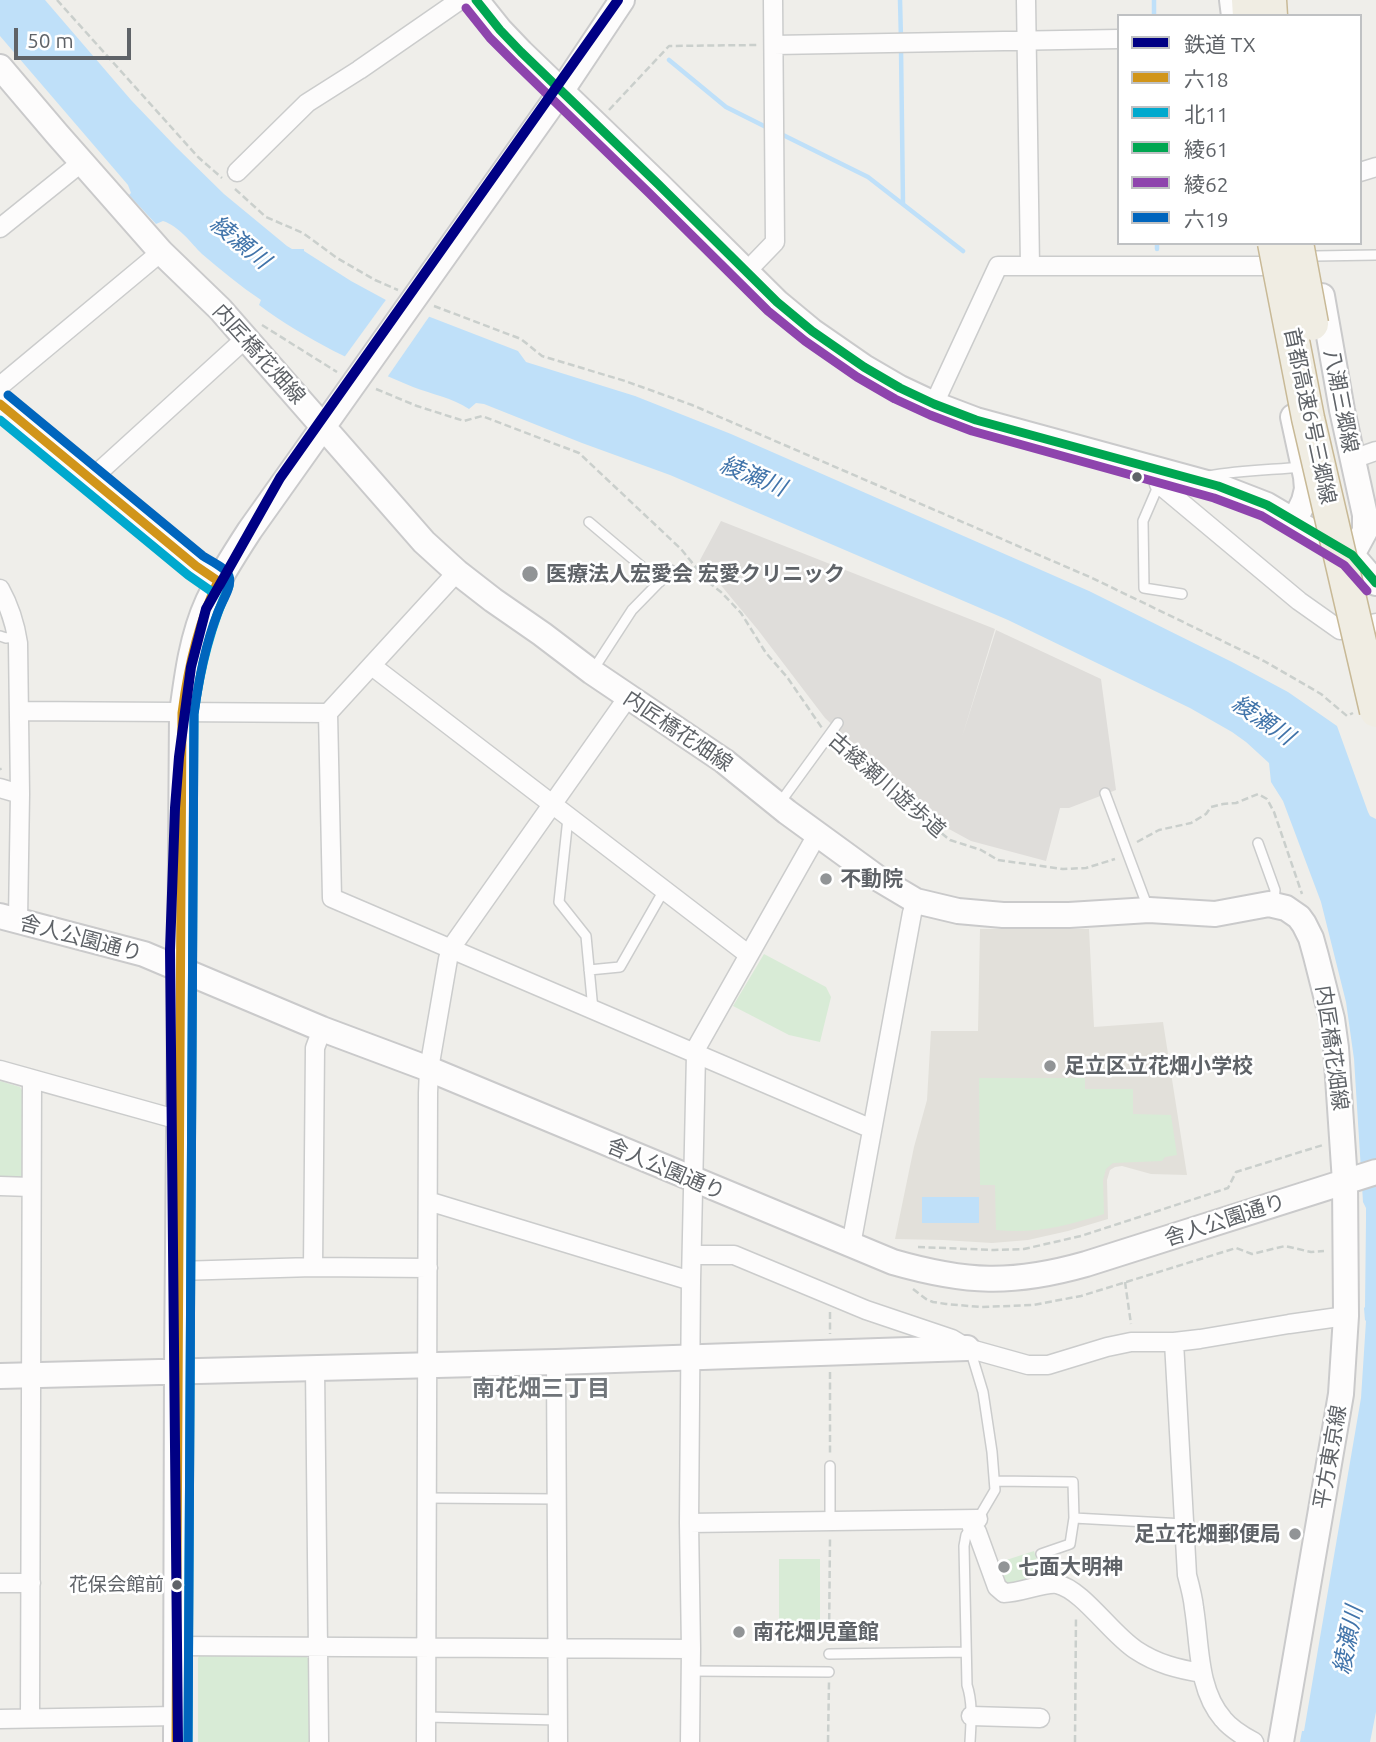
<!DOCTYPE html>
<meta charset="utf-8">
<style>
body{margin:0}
#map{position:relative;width:1376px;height:1742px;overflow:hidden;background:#efeeea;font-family:Ubuntu,"Noto Sans JP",sans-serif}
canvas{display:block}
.legend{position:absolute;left:1117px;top:14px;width:245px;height:231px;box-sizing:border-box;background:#fff;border:2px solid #bfc1c3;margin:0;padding:9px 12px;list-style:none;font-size:21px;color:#5f6368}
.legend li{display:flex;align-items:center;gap:14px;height:35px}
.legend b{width:35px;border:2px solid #bfc1c3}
.scale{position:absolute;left:14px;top:28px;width:117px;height:32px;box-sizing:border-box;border:4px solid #5f6368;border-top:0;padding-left:9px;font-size:21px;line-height:24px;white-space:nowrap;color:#5f6368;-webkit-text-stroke:5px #fff;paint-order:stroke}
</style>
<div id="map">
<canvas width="1376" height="1742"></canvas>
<ul class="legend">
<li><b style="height:9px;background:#000084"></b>鉄道 TX</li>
<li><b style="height:9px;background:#d1951a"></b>六18</li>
<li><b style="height:9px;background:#00a9ce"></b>北11</li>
<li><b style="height:9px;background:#00a651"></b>綾61</li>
<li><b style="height:9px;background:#8e44ad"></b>綾62</li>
<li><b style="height:9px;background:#0065bd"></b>六19</li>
</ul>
<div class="scale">50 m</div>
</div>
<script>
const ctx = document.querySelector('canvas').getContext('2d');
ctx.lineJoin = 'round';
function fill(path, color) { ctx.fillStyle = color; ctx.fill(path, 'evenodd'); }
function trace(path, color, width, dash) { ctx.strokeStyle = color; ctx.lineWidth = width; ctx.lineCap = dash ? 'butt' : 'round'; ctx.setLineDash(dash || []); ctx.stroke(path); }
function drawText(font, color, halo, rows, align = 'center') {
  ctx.font = font + ' Ubuntu,"Noto Sans JP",sans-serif'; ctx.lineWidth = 5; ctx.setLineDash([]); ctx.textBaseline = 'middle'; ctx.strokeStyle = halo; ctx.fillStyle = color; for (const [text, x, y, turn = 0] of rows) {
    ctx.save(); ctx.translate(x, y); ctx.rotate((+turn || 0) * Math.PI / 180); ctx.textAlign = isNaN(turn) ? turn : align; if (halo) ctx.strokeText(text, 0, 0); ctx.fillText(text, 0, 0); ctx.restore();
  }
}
const industrial = new Path2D(`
 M721,521L995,629L962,737L996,630L1101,679L1116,790L1069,808H1060L1046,861L971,841L936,822L825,718L758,630L700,560Z`);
const education = new Path2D(`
 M980,929H1089L1094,1027L1163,1022L1187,1175L1151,1174L1122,1166L1115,1167L1110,1170L1107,1180L1108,1219L1068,1231L1028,1240L992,1243L943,1240L895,1239L914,1147L927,1100L931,1031H978Z`);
const green = new Path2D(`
 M764,954L826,987L831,997L820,1042L789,1035L733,1006Z
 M979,1078H1085V1089H1133V1114L1171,1115L1177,1155L1165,1157L1162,1161L1113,1163L1106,1169L1103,1180L1104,1214C1066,1226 1036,1234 996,1230L995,1185H980Z
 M0,1081L20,1087L23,1092L24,1174L17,1179H0Z
 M1034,1551L1043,1579L1006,1587L997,1563Z
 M779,1559H820V1625H779Z
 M201,1653H302L309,1659V1742H198V1658Z`);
const water = new Path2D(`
 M0,0H45L131,100L176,147L224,194L287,246L292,249H304V251L351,281L386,300L518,351L526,362L635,396L731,434L1089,591L1232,662L1288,692L1337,726L1368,812L1370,816L1376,819V1712L1370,1742H1300L1302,1731H1304L1361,1398L1366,1321L1365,1320L1364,1308L1365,1307L1366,1220V1208L1363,1202L1354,1059L1346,1002L1321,902L1283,801L1271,782L1269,763L1246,742L1232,732L1190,708L1008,620L670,475L582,443L484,404L476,403L469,409C453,398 431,394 413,387C360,365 306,340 259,305L261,300C240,286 221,270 202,254C191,243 179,226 163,221L156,224L129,195L131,193L128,185L0,36Z
 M922,1197H979V1223H922Z`);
const pier = new Path2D(`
 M388,297L431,314L386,379L343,359Z`);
const stream = new Path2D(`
 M900,0L901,39
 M1154,0V16
 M901,48L903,204
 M669,60L726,107L768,128
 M779,133L868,177L963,251
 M1157,243V249`);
const path = new Path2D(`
 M57,0L198,157L222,178
 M609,110L669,46L757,45
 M235,189L266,217L303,233L337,258L375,280L398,290
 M434,306L521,339L542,356L625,381L692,405L1092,578L1264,661L1321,694L1347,716L1353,713
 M262,325L337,372
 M376,389L417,406L464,421L482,416L579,453L681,549L707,581L721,592L741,613L766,653L787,677L822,728
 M838,745L870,769L895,796L950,840L981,850L998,860L1063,869L1086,868L1115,859
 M0,768L1,770
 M1137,842L1159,830L1191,823L1206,814L1211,807L1223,804L1236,803L1258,794L1267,799L1274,812L1302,894
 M918,1247L994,1250L1024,1249L1081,1236L1228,1188L1236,1172L1323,1145
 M1125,1282L1131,1324
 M913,1289L926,1299L933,1302L946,1304L981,1307L1033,1305L1081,1296L1236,1248L1252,1254L1285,1246L1311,1252L1324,1251
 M830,1312V1334
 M830,1372V1456
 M829,1641L830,1539
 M828,1742L829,1682
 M1075,1742L1076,1616`);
const lane = new Path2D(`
 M1315,256L1376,255
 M1209,476C1240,470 1271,470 1303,467
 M1159,484L1143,521L1144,588L1182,594
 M589,522L660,582
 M0,636L6,638L17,636
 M593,670L632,610L671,570
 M1105,793L1148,908
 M779,804L838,723
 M568,818L559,902L586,936L593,1010
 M1258,843L1275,890L1274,903
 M589,970L620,967L664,890
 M995,1481L1073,1482L1074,1518L1184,1524
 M427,1498L556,1499
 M830,1521V1466
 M1041,1554L1070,1544L1074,1518
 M829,1654L966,1652
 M691,1671L829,1672
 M426,1717L558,1720
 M970,1742C971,1723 973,1703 967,1685L964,1546L966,1535L978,1519L995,1490L992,1452L983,1392L973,1359V1350`);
const street = new Path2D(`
 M1026,0L1030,266
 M774,45L1119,39
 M237,172L307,103L359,70L460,0
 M1360,172L1376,167
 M0,228L82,162
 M747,271L775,242L773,0
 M0,386L161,252
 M934,404L998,266H1265
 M1353,459L1376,451
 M1159,470V484L1299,601L1340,630L1376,623
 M90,480L245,339
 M457,572L328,713L332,898L872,1129
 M0,589C10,607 15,623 18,643L20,794L18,920
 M372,666L749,955
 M20,711L328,713
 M0,788L20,794
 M0,1070L179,1120
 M0,1186L31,1187
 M428,1201L691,1281
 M851,1245L912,913L916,901
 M692,1255H734L866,1310L952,1339L967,1348L1028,1365H1048L1107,1347L1131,1342H1174L1200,1339L1289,1324L1346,1316
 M313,1267L315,1048L322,1029
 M178,1271L313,1267L428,1268
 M1174,1342L1187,1575C1190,1586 1193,1597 1194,1608C1200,1644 1197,1689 1223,1719C1231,1729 1243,1736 1254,1742
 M556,1362L558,1742
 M315,1368L319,1742
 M689,1523L978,1519
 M972,1528L977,1532L997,1587L1004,1593C1020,1593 1045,1582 1057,1584C1083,1590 1111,1634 1136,1650C1157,1664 1178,1669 1202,1673
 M0,1583H31
 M176,1646L691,1649
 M971,1716L1040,1718
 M30,1718L32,1079
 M0,1719L176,1716
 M426,1742L428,1093L429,1069L448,959L451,948L628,697
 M690,1742L691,1649L689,1523L691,1281L696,1054L698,1045L818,833`);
const secondary = new Path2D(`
 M476,0L500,30L521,52L658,184L777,302L812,331L864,367L900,388L934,404L976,420L1218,486L1267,505L1352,555L1376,583
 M1232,0L1234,16
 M0,67L57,134L161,252L220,309L424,542L457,572L493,600L542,634L592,672L724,761L787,812L879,879L916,901L958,911L1003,915H1069L1149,910L1215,914L1269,904L1286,908L1299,917L1304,924L1311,938L1316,956L1332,1019L1336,1048L1345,1182L1346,1316L1341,1394L1281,1742
 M1322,296L1342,410L1365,515V531L1352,555
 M0,404L196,566L218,581
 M1293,417L1306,477L1307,489L1304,501L1295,520
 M0,916L144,954L322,1029L429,1069L893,1262C966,1283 1012,1285 1086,1264L1376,1172
 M0,1376L556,1362L967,1348
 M176,1742C177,1617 176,1492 177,1367C178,1149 182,931 182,713C187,675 192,636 208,601C220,576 235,553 250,530L562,90L622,0`);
const highway = new Path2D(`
 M1248,0L1249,16
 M1270,0L1271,16`);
const highwayBridge = new Path2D(`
 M1274,243L1308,418L1376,711
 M1297,243L1312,324`);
const bus1 = new Path2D(`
 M0,404L196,566L218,581
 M176,1742L182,713C188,667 198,623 218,581`);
const bus2 = new Path2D(`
 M0,420L188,575L211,591
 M188,1742L194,714C200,669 210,627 229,586`);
const bus3 = new Path2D(`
 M476,0L500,30L521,52L658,184L777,302L812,331L864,367L900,388L934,404L976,420L1218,486L1267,505L1352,555L1376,583`);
const bus4 = new Path2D(`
 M466,8L490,38L513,61L649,193L768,311L805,341L857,377L895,399L930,415L972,431L1214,498L1262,516L1344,565L1367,591`);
const bus5 = new Path2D(`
 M8,395L203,556C211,561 226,568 229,576C233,586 221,603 218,612C205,645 199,679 194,714L188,1742`);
const rail1 = new Path2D(`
 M178,1742L170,950L175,808L179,757L191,667L206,609L280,478L618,0`);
const markers = [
 [1137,477,6,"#5f6368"],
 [530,574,9,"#919496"],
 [826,879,7,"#919496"],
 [1050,1066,7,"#919496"],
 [1295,1534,7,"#919496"],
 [1004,1567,7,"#919496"],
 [177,1585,6,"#5f6368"],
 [739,1632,7,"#919496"]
];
const busNames = [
 ["花保会館前",164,1585]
];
const streetNames = [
 ["内匠橋花畑線",259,354,48],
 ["八潮三郷線",1341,401,79],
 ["首都高速6号三郷線",1310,416,78],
 ["内匠橋花畑線",678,731,34],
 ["古綾瀬川遊歩道",887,785,41],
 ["舎人公園通り",81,938,15],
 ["内匠橋花畑線",1332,1048,82],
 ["舎人公園通り",666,1169,23],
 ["舎人公園通り",1225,1220,-18],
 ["平方東京線",1330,1457,-80]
];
const poiNames = [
 ["医療法人宏愛会 宏愛クリニック",546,574],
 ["不動院",840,879],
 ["足立区立花畑小学校",1064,1066],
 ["足立花畑郵便局",1281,1534,"right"],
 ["七面大明神",1018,1567],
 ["南花畑児童館",753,1632]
];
const waterNames = [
 ["綾瀬川",240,242,39],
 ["綾瀬川",753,476,22],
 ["綾瀬川",1263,720,34],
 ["綾瀬川",1348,1640,-79]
];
const neighbourhoodNames = [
 ["南花畑三丁目",541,1388]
];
fill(industrial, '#dfddda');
fill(education, '#e2e0da');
fill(green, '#d8ebd6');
fill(water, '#bfe0f9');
fill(pier, '#efeeea');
trace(stream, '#bfe0f9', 4.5);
trace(lane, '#cbcccc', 12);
trace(street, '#cbcccc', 21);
trace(secondary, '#cacacb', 28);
trace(highway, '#c8b996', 35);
trace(path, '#cacfcc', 2.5, [7, 3.5]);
trace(lane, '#fdfcfc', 9);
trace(street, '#fdfcfc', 18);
trace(secondary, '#fdfcfc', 24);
trace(highway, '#f0ede3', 32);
trace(highwayBridge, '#c8b996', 35, []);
trace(highwayBridge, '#f0ede3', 32);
trace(bus1, '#d1951a', 9);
trace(bus2, '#00a9ce', 9);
trace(bus3, '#00a651', 9);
trace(bus4, '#8e44ad', 9);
trace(bus5, '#0065bd', 9);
trace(rail1, '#000084', 10);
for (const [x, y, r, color] of markers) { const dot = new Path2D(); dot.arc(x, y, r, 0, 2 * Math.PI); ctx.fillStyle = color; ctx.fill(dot); trace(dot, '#fff', 2.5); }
drawText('19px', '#5f6368', '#fff', busNames, 'right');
drawText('21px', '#5f6368', '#fff', streetNames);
drawText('bold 21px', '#5f6368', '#fff', poiNames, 'left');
drawText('italic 23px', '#4174aa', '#fff', waterNames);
drawText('bold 23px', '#70757a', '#fff', neighbourhoodNames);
</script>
